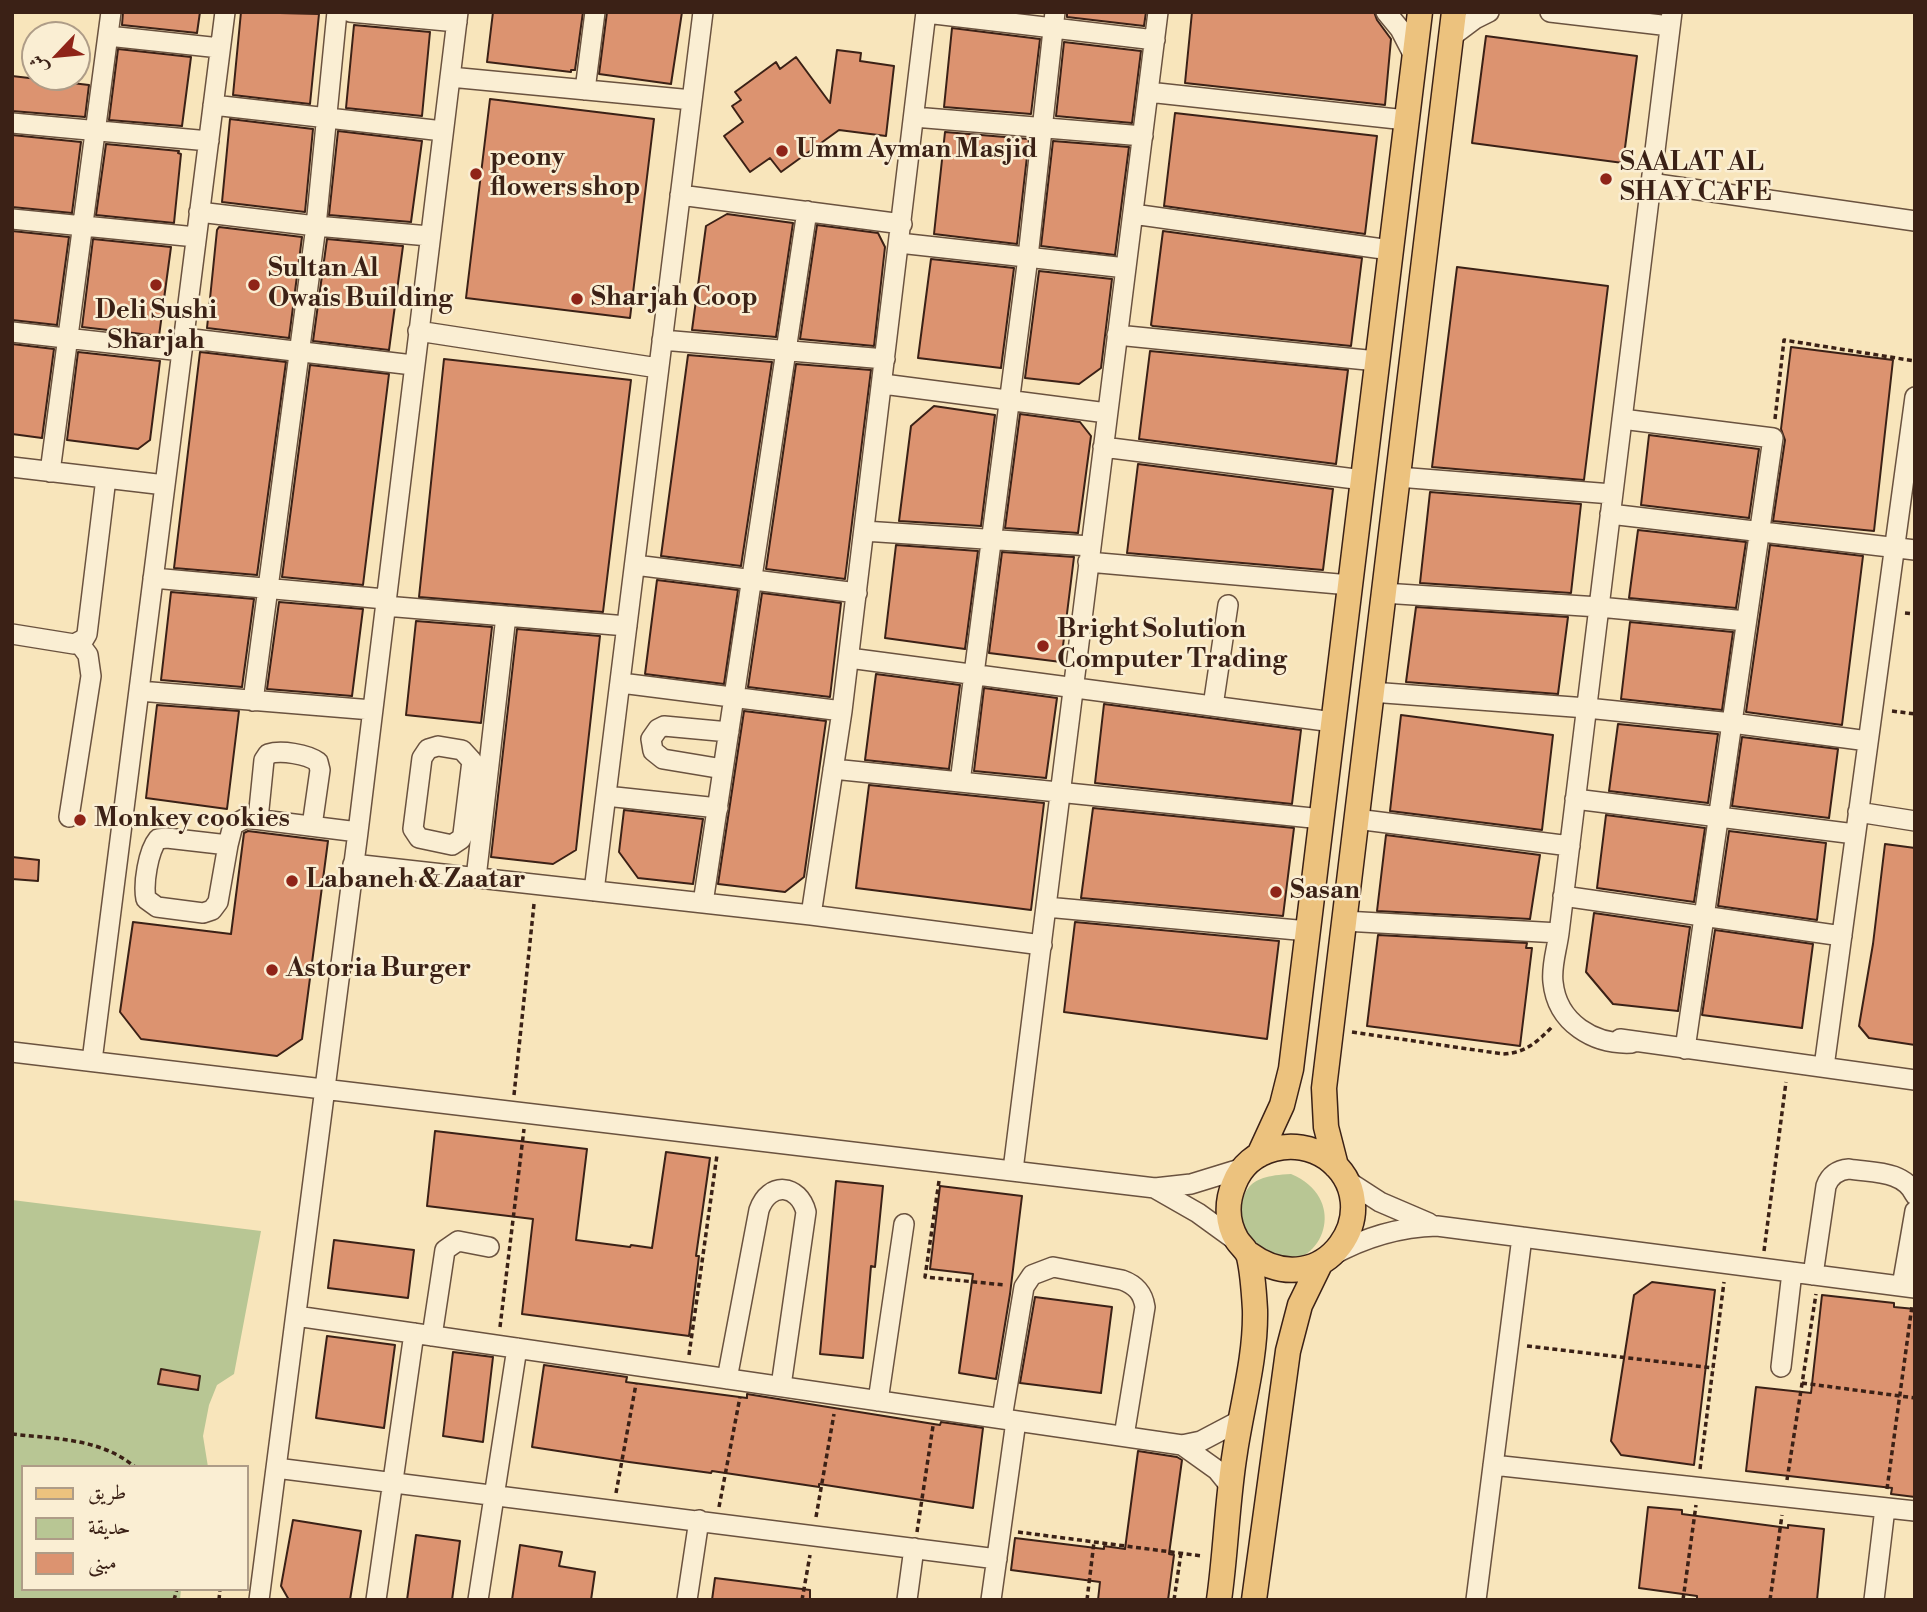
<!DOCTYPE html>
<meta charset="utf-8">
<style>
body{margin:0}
#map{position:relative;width:1927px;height:1612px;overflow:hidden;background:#f8e5bb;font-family:"Libre Bodoni",Amiri,serif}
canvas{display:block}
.frame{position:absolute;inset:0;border:14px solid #3b2116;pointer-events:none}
.legend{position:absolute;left:21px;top:1465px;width:228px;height:126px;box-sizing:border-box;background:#faeed3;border:2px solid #ae9c87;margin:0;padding:9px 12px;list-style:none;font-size:21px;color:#3b2116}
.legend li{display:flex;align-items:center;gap:14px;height:35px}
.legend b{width:35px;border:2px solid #ae9c87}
.north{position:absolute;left:21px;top:21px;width:70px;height:70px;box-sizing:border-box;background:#faeed3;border:2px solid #ae9c87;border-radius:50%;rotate:244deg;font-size:19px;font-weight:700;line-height:28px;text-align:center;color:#3b2116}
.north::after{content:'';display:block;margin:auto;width:24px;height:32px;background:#8f2418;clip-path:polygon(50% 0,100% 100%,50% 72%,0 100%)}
</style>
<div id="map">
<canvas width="1927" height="1612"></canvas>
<div class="frame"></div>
<ul class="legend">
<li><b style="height:9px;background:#ecc27e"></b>طريق</li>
<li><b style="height:19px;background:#b8c694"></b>حديقة</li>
<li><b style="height:19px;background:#dc9370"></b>مبنى</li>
</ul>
<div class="north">ش</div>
</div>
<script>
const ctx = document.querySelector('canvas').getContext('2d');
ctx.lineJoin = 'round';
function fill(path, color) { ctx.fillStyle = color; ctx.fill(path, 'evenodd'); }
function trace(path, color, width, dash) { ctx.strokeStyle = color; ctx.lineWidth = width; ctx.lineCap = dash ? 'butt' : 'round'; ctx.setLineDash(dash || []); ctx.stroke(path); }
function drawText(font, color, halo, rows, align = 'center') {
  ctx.font = font + ' "Libre Bodoni",serif'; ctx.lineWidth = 5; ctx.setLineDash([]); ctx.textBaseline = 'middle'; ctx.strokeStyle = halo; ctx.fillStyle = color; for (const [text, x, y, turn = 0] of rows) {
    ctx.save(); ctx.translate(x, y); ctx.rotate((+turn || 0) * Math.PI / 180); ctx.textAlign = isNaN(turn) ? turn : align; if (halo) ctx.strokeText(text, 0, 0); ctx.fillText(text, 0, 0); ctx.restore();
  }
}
const green = new Path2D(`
 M1291,1174C1351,1199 1322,1271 1274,1260C1263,1258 1249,1240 1240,1233C1241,1190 1244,1176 1291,1174Z
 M12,1200L261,1231L234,1374L217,1385L209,1405L203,1436L208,1467H23V1589H181L180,1600H12Z`);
const building = new Path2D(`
 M123,12H200L197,33L122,25Z
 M241,12L319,14L310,104L233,95Z
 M493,12H583L575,70H571V72L487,62Z
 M607,12H682L671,84L599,74Z
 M1067,12H1146L1144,26L1067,17Z
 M1192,12H1374L1377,20L1391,39L1385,105L1185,83Z
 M354,25L430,32L422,116L346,108Z
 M952,28L1040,39L1031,114L944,107Z
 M1486,36L1637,56L1623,163L1472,143Z
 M1064,42L1141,51L1132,123L1056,116Z
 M118,49L191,57L182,126L109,120Z
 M837,50L861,53L860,61L894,66L886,136L839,130L781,172L770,158L750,172L724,136L743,122L732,106L741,100L735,92L776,62L780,69L796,57L830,103Z
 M12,76L89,85L85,117L12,111Z
 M490,99L654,119L630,318L466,298Z
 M1175,113L1377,136L1365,234L1164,206Z
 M230,119L313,129L305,212L222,202Z
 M338,131L422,141L411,222L329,215Z
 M945,132L1029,139L1017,244L934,234Z
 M12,135L81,142L72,213L12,207Z
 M1053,141L1129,147L1115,255L1041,246Z
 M106,144L179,151L178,153L181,154L174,223L96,215Z
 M727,214L793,223L776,337L692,330L706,226Z
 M817,225L878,233L885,247L874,346L800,339Z
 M219,227L302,237L289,338L207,328L217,230Z
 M12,231L69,237L57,325L12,320Z
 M1163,231L1362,258L1351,346L1153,326L1151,325Z
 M93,239L171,247L159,336L82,327Z
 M327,239L403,246L389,350L313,341Z
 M931,259L1014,268L1001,368L918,358Z
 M1457,267L1608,286L1584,480L1432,467Z
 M1039,271L1112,279L1101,368L1079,384L1025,378Z
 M12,344L54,349L42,438L12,434Z
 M1791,347L1893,360L1874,531L1773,521L1785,440L1781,429Z
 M1150,351L1348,370L1336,464L1139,439Z
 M78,352L160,361L150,440L138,449L67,440Z
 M200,352L286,362L257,575L174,568Z
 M688,355L772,362L741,566L661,556Z
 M444,359L631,380L603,612L419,597Z
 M796,364L871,370L845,579L766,569Z
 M310,365L389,374L363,585L282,577Z
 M934,406L995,415L981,526L899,521L911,426Z
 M1020,414L1080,422L1091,436L1078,533L1005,528Z
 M1649,435L1759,449L1749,518L1641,505Z
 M1138,464L1333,489L1323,570L1127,553Z
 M1430,492L1581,504L1571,593L1420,583Z
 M1638,530L1746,542L1736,608L1629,598Z
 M896,545L978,551L965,649L885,638Z
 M1770,545L1863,556L1842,725L1746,712Z
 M1002,552L1074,557L1061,662L989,653Z
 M657,580L738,590L724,684L645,674Z
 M171,592L254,599L242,687L161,680Z
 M762,593L841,603L830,697L748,687Z
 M279,602L363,609L352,696L267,689Z
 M1416,607L1568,617L1558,694L1406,682Z
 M416,621L492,627L481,723L406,715Z
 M1630,622L1733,632L1722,710L1621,699Z
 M517,629L600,636L576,850L553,864L491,857Z
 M876,674L960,685L949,769L865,760Z
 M984,688L1057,698L1046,778L974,771Z
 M1104,704L1301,730L1292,804L1095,783Z
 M157,705L239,711L227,809L146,798Z
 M744,711L826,721L804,877L785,892L718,884Z
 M1401,715L1553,735L1542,830L1390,811Z
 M1618,724L1718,734L1708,803L1609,791Z
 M1742,737L1838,749L1829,818L1732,806Z
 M869,785L1044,803L1031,910L856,888Z
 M1093,808L1294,828L1283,916L1081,898Z
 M624,810L703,819L693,884L638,878L619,852Z
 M1606,815L1705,828L1694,902L1597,888Z
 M248,831L328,841L302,1039L277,1056L141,1039L120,1012L133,922L231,934L244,833Z
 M1729,831L1826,843L1817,920L1718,906Z
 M1386,835L1540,855L1530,919L1377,911Z
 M1885,844L1915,848V1045L1869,1038L1859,1026L1873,944Z
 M12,857L39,860L38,881L12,879Z
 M1594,913L1690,927L1678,1011L1613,1004L1586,972Z
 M1075,922L1279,941L1267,1039L1064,1012Z
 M1715,930L1813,944L1802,1028L1702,1015Z
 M1378,935L1527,943L1526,948H1532L1520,1046L1367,1026Z
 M435,1131L587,1149L576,1240L630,1247L631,1245L652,1248L666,1152L710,1158L696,1256H699L689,1336L522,1314L533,1219L427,1206Z
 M836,1181L883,1186L875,1267L871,1266L863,1358L820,1354Z
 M940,1186L1022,1196L1010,1294L996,1379L959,1373L973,1274L930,1269Z
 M334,1240L414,1250L408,1298L328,1288Z
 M1652,1282L1715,1290L1694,1465L1621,1455L1611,1441L1634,1295Z
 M1822,1295L1894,1303V1307L1915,1309V1497L1891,1494L1892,1488L1746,1471L1756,1387L1811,1393Z
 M1035,1297L1112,1307L1101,1393L1020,1383Z
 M327,1336L395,1345L384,1428L316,1418Z
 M453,1352L493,1357L483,1442L443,1436Z
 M544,1365L627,1377L626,1382L747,1398V1394L940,1425L941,1422L983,1428L973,1508L819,1484V1487L712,1471L711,1473L629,1462L532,1447Z
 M161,1369L200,1376L198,1390L158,1384Z
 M1138,1451L1177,1457L1182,1460L1169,1554L1174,1555L1168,1600H1098L1100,1582L1011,1570L1015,1538L1104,1549V1546L1125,1549Z
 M1648,1507L1682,1510V1514L1788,1528V1525L1824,1529L1817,1600H1705L1697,1599V1596L1639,1588Z
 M293,1520L361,1531L350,1600H289L281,1586Z
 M416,1535L460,1541L452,1600H407Z
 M520,1545L562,1552L559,1566L595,1572L591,1600H512Z
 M715,1578L810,1590V1600H712Z`);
const path = new Path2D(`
 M1775,419L1784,340L1915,361
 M1905,613L1915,614
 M1892,711L1915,714
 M1352,1032L1503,1054C1526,1053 1538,1041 1553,1026
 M514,1095L534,904
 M939,1181L925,1277L1005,1285
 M1764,1251L1786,1082
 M500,1327L524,1129
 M1527,1346L1713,1368
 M689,1355L717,1155
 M1802,1383L1915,1398
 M12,1434C54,1439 101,1438 135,1467
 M1700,1469L1724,1282
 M1787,1480L1816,1294
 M1887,1489L1912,1306
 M616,1493L636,1384
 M719,1507L740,1397
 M816,1517L834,1414
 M917,1532L933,1426
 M1018,1532L1202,1556
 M174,1600L177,1589
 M219,1600L220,1589
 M802,1600L810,1555
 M1087,1600L1094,1542
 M1174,1600L1181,1553
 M1683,1600L1696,1505
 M1770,1600L1782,1515`);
const minor = new Path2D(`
 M350,12L457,22
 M1386,12L1400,29L1414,56
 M1550,12L1670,26
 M926,13L1155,40
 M108,36L220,48
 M1451,37L1475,19L1489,12
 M450,77L692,100
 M585,90L595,12
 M1148,92L1406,120
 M213,105L443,131
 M914,117L1143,136
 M12,123L209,141
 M1650,183L1915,221
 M680,195L902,224
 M199,212L316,226L429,236
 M1133,214L1390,250
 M12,219L196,237
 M899,243L1126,268
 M418,331L658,368
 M12,332L182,351
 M1117,335L1377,361
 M184,338L413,365
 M662,340L885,359
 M883,384L1107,413
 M1622,419L1773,438L1685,1049
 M1103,447L1363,480
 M12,467L165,485
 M50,472L111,12
 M1398,477L1612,494
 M1610,514L1915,550
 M864,531L1090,546
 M1088,562L1350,585
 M635,565L857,593
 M153,578L385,599
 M1383,593L1599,607L1746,621
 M385,606L627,626
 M12,634L74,644L84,639L87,634L106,478
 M849,658L1333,722
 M621,683L842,711
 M139,691L372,710
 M1371,692L1587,708L1732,723L1868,741
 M253,701L316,226L337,12
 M1213,706L1228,605
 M438,746L462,750L472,761L463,834L461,839L452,845L419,838L413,829L422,758L428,749Z
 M723,769L663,759L653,751L651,739L658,729L664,726L729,732
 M833,769L1322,819
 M960,782L1028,257L1055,12
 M606,796L718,808
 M1575,799L1855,834
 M1858,812L1915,821
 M69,817L91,676L88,655L79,643
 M258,819L264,760L268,754C281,750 307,754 318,762L320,770L312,826
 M1356,819L1570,846
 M167,838L228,845L218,902L212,910L203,913L157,907L146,899C143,884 148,851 158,839Z
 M228,845L233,825L246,818L358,832
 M353,864L811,915L1042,945
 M476,878L506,616
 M594,891L703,12
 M1563,896L1842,936
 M703,903L807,211
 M1046,907L1308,931
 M811,915L842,711L926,12
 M1344,921L1559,933
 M1620,1039L1915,1080
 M1632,1043C1594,1045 1557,1023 1553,982C1551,966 1557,949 1559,933L1672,12
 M12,1052L1155,1188L1191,1184L1243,1168
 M92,1061L225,12
 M1824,1067L1915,397
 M1013,1170L1158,12
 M1346,1180L1380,1202L1429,1223
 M1156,1189L1198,1213L1238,1242
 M1331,1256C1365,1237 1398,1227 1437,1226L1915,1288
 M1813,1275L1826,1186C1830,1175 1838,1170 1849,1169C1872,1173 1904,1170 1915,1195
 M1902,1286L1915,1211
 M296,1316L1182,1445L1201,1441L1239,1421
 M432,1336L445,1250L458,1241L489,1247
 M1781,1367L1792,1272
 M727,1379L759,1210C769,1181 799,1184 806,1212L781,1386
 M878,1401L904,1224
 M1002,1418L1024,1287L1032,1275L1053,1267L1122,1280C1136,1285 1143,1293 1145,1307L1124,1436
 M1182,1445L1217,1470L1230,1486
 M1493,1465L1915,1511
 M276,1468L997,1559
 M259,1600L358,832L458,12
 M376,1600L414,1333
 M478,1600L517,1348
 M687,1600L699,1520
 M907,1600L914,1548
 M991,1600L1016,1421
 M1476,1600L1522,1237
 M1874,1600L1885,1508`);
const major = new Path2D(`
 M1259,1155L1282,1105L1291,1069L1420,12
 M1336,1166L1326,1127L1324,1088L1454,12
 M1219,1600C1226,1551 1227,1501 1235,1452C1242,1405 1256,1358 1255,1310C1254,1293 1253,1274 1249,1257C1247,1250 1241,1246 1237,1240C1227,1223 1226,1203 1234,1184C1248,1147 1296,1136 1327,1158C1392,1206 1324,1309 1249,1254
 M1254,1600L1288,1351L1300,1305L1320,1264`);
const markers = [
 [782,151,7,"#8f2418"],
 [476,174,7,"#8f2418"],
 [1606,179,7,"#8f2418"],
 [156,285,7,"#8f2418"],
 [254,285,7,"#8f2418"],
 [577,299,7,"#8f2418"],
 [1043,646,7,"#8f2418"],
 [80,820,7,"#8f2418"],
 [292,881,7,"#8f2418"],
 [1276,892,7,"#8f2418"],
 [272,970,7,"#8f2418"]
];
const poiNames = [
 ["Umm Ayman Masjid",796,151],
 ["peony",490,159],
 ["flowers shop",490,189],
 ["SAALAT AL",1620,164],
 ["SHAY CAFE",1620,194],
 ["Sultan Al",268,270],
 ["Owais Building",268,300],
 ["Sharjah Coop",591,299],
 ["Deli Sushi",156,312,"center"],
 ["Sharjah",156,342,"center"],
 ["Bright Solution",1057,631],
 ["Computer Trading",1057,661],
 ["Monkey cookies",94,820],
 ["Labaneh & Zaatar",306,881],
 ["Sasan",1290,892],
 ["Astoria Burger",286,970]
];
fill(green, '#b8c694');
fill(building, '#dc9370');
trace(building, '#3b2116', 2);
trace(minor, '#6a523f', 22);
trace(major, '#3b2116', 27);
trace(path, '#3b2116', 3.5, [5, 3.5]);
trace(minor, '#faeed3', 19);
trace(major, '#ecc27e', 24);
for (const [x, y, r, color] of markers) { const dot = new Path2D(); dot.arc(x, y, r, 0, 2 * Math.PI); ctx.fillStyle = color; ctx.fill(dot); trace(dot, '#faeed3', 2.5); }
drawText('bold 26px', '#3b2116', '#faeed3', poiNames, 'left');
</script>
